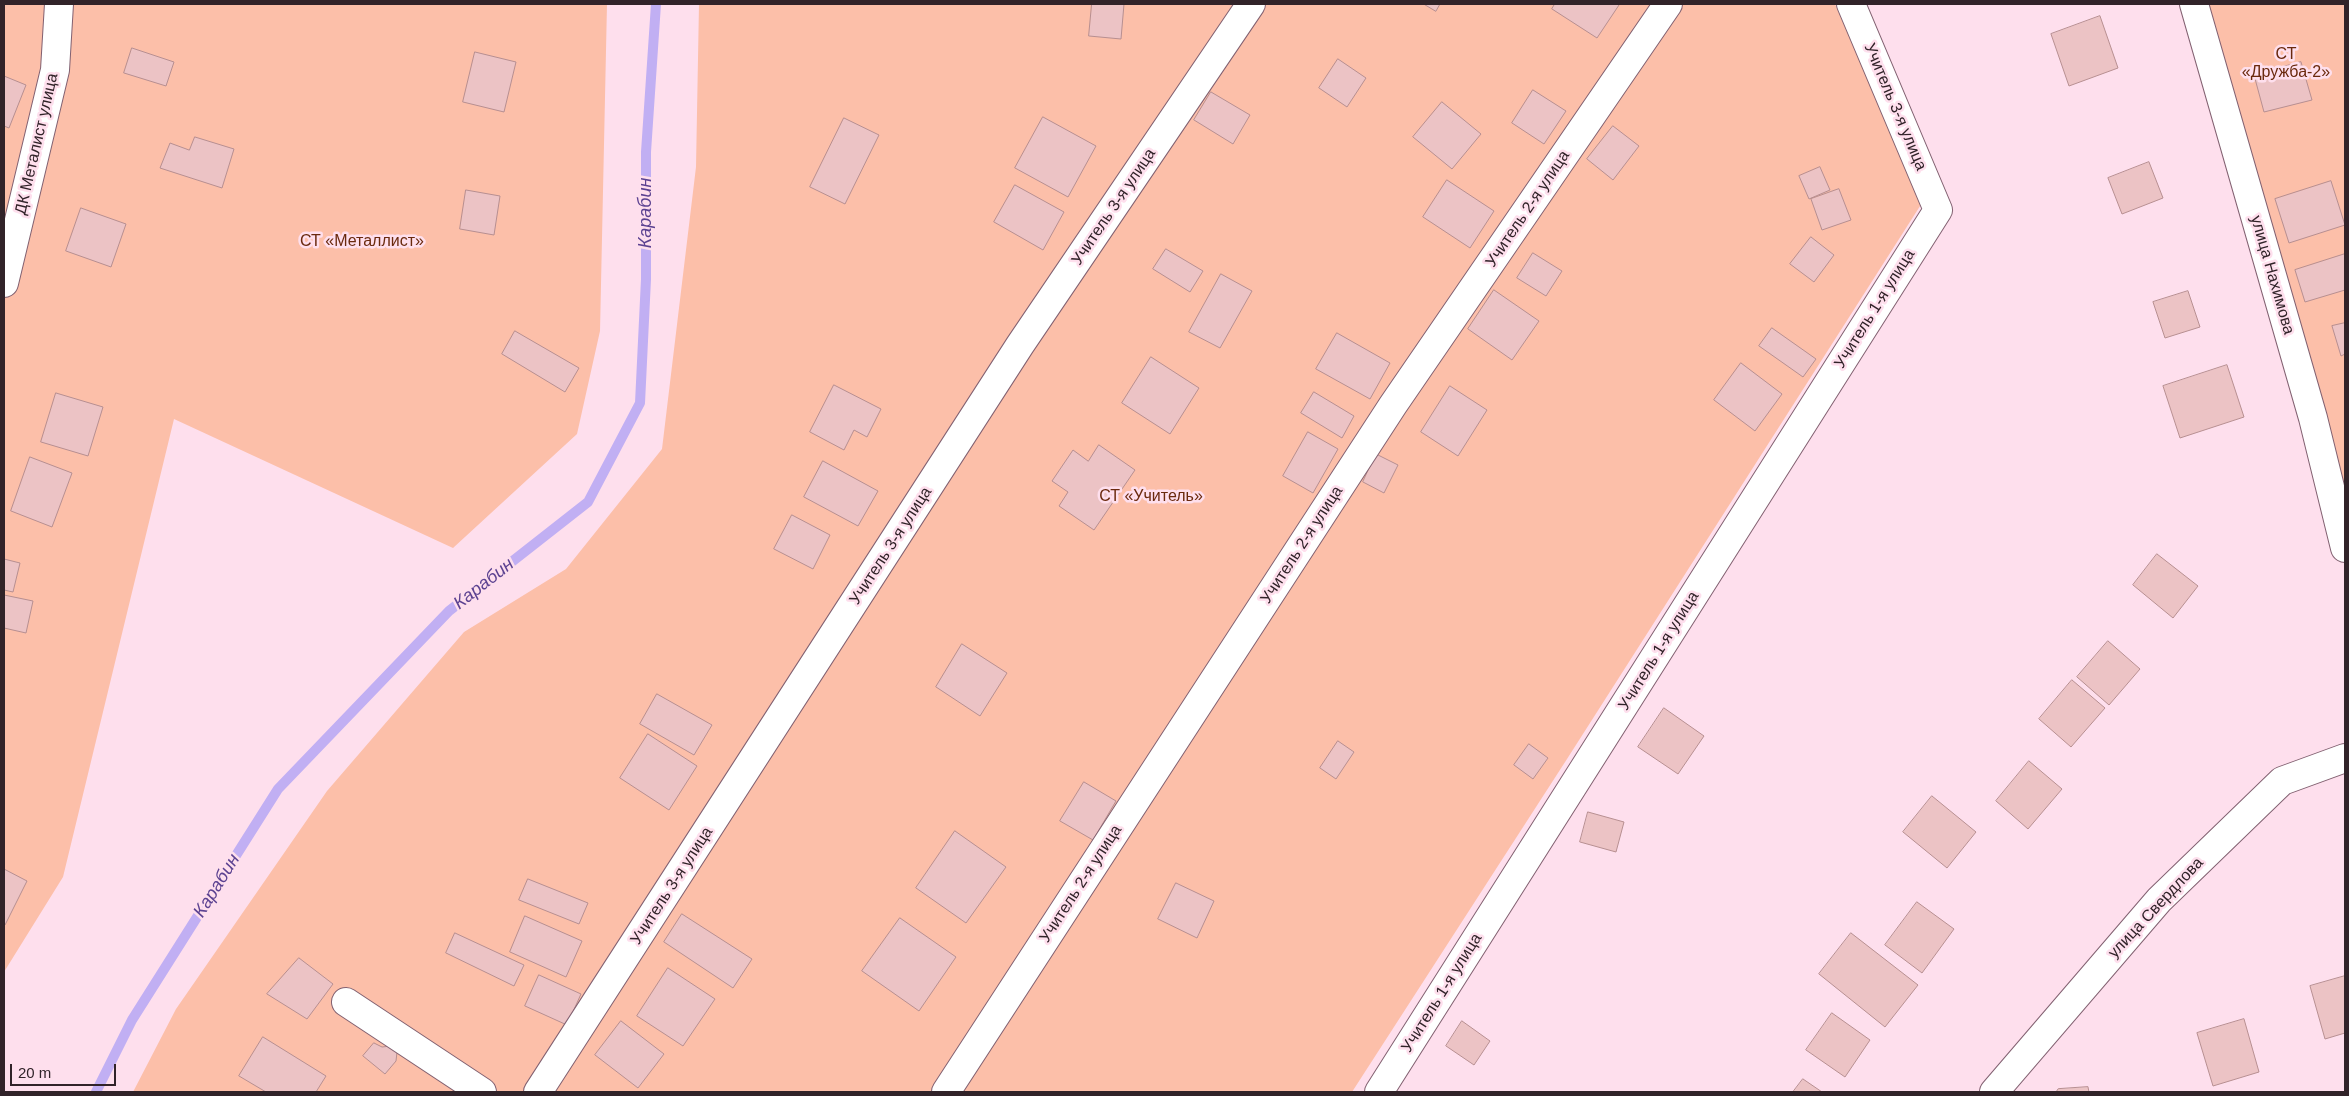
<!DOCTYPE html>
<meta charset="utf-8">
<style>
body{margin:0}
#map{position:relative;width:2349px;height:1096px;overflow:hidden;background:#fedfed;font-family:Arial,sans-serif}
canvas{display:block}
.frame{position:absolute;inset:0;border:5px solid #312329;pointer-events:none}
.scale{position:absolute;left:10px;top:1064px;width:106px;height:22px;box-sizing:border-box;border:2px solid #312329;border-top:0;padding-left:6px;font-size:15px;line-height:18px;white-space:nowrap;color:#312329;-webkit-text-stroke:4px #fedfed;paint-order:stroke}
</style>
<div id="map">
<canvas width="2349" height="1096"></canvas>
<div class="frame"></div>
<div class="scale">20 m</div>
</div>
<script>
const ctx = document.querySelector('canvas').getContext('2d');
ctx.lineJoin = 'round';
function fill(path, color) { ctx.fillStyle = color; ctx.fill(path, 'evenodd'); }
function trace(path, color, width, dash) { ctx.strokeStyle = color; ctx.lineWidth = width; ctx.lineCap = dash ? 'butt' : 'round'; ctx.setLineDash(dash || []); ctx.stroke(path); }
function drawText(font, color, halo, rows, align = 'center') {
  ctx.font = font + ' Arial,sans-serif'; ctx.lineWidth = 5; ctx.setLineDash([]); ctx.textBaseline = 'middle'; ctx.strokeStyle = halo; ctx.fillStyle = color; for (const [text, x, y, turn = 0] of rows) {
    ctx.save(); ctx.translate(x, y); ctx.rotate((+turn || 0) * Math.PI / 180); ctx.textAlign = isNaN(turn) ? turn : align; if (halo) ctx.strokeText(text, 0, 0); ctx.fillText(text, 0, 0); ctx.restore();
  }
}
const green = new Path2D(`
 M4,4H607L600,331L577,434L453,548L174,419L63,877L4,972Z
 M699,4H1835L1922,203L1567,759L1352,1092H133L176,1009L327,791L464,632L566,569L662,449L696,167Z
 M2207,4H2345V507L2218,35Z`);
const stream = new Path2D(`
 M96,1092L132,1020L278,789L449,611L588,502L640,403L646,279V152L656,4`);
const building = new Path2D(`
 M1092,4H1124L1121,39L1089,36Z
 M1424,4H1440L1436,11Z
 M1555,4H1618L1619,5L1597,38L1552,9Z
 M2100,16L2118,68L2069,86L2051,34Z
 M132,48L174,62L166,86L124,73Z
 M475,52L516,62L504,112L463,102Z
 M1338,59L1366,78L1347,107L1319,88Z
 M2301,62L2312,100L2264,112L2254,75Z
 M4,76L26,85L9,128L4,126Z
 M1533,90L1566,111L1544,144L1512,123Z
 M1211,92L1250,115L1233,144L1194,120Z
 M1442,102L1481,134L1452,169L1413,137Z
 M1043,117L1096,146L1068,197L1015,168Z
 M844,118L879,135L845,204L810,187Z
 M1613,126L1639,146L1613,180L1587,159Z
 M195,137L234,149L222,188L160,168L170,143L189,150Z
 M2149,162L2163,198L2122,214L2108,178Z
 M1820,167L1830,190L1809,199L1799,176Z
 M1447,180L1494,211L1470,248L1423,217Z
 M2331,181L2345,225L2289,243L2275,199Z
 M1015,185L1064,212L1043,250L994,222Z
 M1839,189L1851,220L1822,230L1811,199Z
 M466,190L500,196L494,235L460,229Z
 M81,208L126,224L111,267L66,251Z
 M1811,237L1834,255L1814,282L1790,264Z
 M1166,249L1203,271L1190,292L1153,269Z
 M1533,253L1562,271L1546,296L1517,278Z
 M2345,254V290L2305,302L2295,270Z
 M1221,274L1252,291L1220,348L1189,332Z
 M1494,290L1539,321L1512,360L1468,329Z
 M2188,291L2200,327L2165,338L2153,302Z
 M2345,323V354L2341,356L2332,326Z
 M1772,328L1816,359L1803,377L1759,346Z
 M515,331L579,368L565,392L502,354Z
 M1337,333L1390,363L1370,399L1316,369Z
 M1151,357L1199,388L1170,434L1122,403Z
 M1741,363L1782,394L1755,431L1714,400Z
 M2227,365L2244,417L2180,438L2163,386Z
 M834,385L881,409L867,437L854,430L844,450L810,432Z
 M1450,386L1487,410L1458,456L1421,432Z
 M1314,392L1354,416L1342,438L1301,413Z
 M56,393L103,407L88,456L41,442Z
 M1308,432L1338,449L1313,493L1283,476Z
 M1099,445L1135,470L1094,530L1059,506L1068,492L1052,481L1073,450L1088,461Z
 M1376,454L1398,465L1384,493L1363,482Z
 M30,457L72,473L52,527L11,511Z
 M823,461L878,491L858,526L804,497Z
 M792,515L830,535L813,569L774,549Z
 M2157,554L2198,586L2173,618L2133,585Z
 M4,559L20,563L13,592L4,590Z
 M4,595L33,601L26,633L4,628Z
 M2108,641L2140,669L2109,705L2077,677Z
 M962,644L1007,673L980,716L936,687Z
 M2072,680L2105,708L2071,747L2039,719Z
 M657,694L712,725L694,755L640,724Z
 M1664,708L1704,736L1678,774L1638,747Z
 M648,734L697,766L669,810L620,778Z
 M1338,741L1354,752L1336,779L1320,768Z
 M1529,744L1548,758L1533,779L1514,765Z
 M2029,761L2062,789L2028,829L1996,801Z
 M1084,782L1116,801L1093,840L1060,821Z
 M1932,796L1976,832L1947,868L1903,832Z
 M1588,812L1624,822L1616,852L1580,842Z
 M955,831L1006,867L966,923L916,888Z
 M4,869L27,881L5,925L4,924Z
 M528,879L588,903L579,924L519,900Z
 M1176,883L1214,901L1197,938L1158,919Z
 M1917,902L1954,929L1922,973L1885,945Z
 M682,914L752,959L733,988L664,942Z
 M525,916L582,941L566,977L510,952Z
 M900,918L956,957L919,1011L862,971Z
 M455,933L524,965L514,986L446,953Z
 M1851,933L1918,985L1885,1027L1819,974Z
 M299,958L333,984L307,1019L267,994Z
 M668,968L715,999L683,1046L637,1016Z
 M539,975L581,994L567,1025L525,1006Z
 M2345,976V1033L2325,1039L2310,986Z
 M1832,1013L1870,1040L1845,1077L1806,1050Z
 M2244,1019L2259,1072L2213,1086L2197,1033Z
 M621,1021L664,1054L638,1088L595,1055Z
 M1462,1021L1490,1041L1474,1065L1446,1046Z
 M263,1037L326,1076L316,1092H266L239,1076Z
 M374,1043L382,1047L391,1046L397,1052L396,1061L385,1074L363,1056Z
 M1803,1079L1822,1092H1793Z
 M2088,1087L2089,1092H2056L2058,1089Z`);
const minor = new Path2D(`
 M2194,4L2313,418L2345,548
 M4,283L55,70L59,4
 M346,1002L482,1092
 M538,1092L1020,345L1251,4
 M946,1092L1393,405L1668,4
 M1379,1092L1938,210L1851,4
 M1994,1092L2159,900L2282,781L2345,758`);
const parkNames = [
 ["СТ",2286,55],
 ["«Дружба-2»",2286,73],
 ["СТ «Металлист»",362,242],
 ["СТ «Учитель»",1151,497]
];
const streetNames = [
 ["Учитель 3-я улица",1895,107,67],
 ["ДК Металист улица",37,144,-77],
 ["Учитель 3-я улица",1114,207,-56],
 ["Учитель 2-я улица",1528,209,-56],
 ["улица Нахимова",2272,275,74],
 ["Учитель 1-я улица",1875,309,-58],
 ["Учитель 2-я улица",1302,545,-57],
 ["Учитель 3-я улица",891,546,-57],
 ["Учитель 1-я улица",1659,651,-58],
 ["Учитель 2-я улица",1081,884,-57],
 ["Учитель 3-я улица",672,886,-57],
 ["улица Свердлова",2156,908,-47],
 ["Учитель 1-я улица",1442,993,-58]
];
const waterNames = [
 ["Карабин",646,213,-90],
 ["Карабин",484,584,-38],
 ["Карабин",217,886,-58]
];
fill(green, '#fcbfa9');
trace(stream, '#c1aff3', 10);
fill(building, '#ecc3c5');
trace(building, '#b78f91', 1);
trace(minor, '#826171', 30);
trace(minor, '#fff', 28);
drawText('16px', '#6a290d', '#fedfed', parkNames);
drawText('16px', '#312329', '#fedfed', streetNames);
drawText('italic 18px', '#5c4291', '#fedfed', waterNames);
</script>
